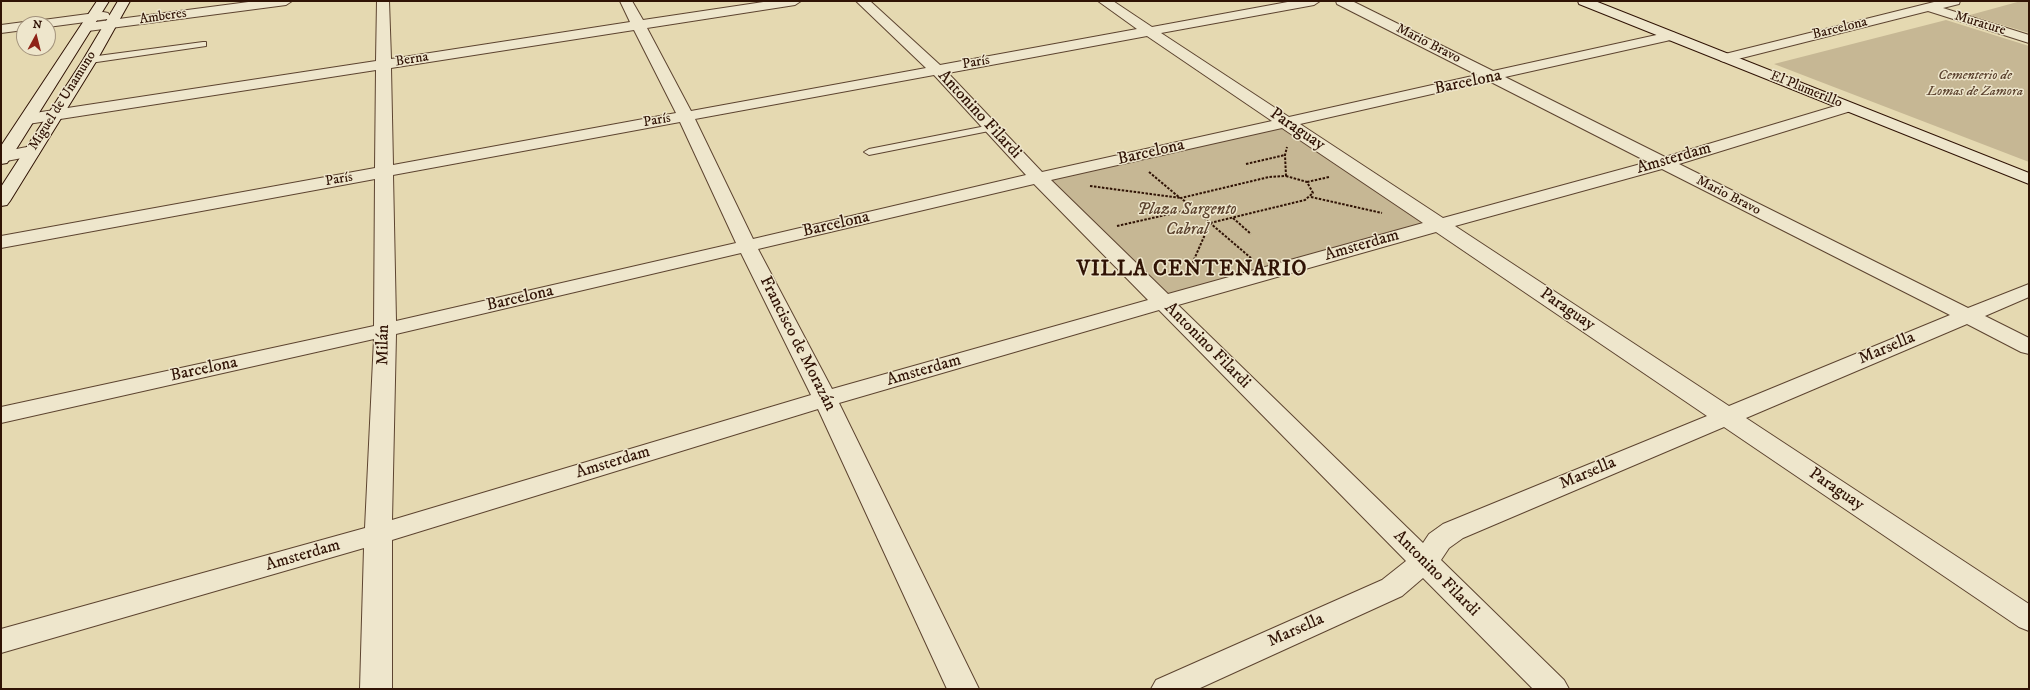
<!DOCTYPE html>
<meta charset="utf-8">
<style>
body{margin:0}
#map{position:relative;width:2030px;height:690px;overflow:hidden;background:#e5d9b1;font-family:"IM FELL DW Pica",serif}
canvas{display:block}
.frame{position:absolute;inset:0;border:2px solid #301305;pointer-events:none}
.north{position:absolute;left:16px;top:16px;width:40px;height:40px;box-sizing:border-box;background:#eee6cc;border:1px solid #a2927c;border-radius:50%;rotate:7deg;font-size:11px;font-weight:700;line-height:16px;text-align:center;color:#301305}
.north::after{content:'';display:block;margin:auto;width:14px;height:18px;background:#8f2418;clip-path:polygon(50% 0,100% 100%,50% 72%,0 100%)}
</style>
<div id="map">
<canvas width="2030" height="690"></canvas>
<div class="frame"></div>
<div class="north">N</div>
</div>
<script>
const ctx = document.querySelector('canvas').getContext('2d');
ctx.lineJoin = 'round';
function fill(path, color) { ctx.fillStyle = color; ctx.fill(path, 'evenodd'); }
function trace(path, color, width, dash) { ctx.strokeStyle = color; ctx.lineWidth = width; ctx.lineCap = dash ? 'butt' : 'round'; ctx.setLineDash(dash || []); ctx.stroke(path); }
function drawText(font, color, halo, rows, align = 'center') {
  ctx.font = font + ' "IM FELL DW Pica",serif'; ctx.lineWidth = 3; ctx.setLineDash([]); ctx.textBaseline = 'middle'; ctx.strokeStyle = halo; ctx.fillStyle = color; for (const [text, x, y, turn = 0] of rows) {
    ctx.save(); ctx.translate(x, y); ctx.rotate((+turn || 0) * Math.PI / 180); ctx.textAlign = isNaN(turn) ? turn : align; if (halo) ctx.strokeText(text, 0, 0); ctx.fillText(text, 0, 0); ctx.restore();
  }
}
const green = new Path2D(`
 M2021,1H2029V33L1970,15Z
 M1946,20L2029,46V162L1774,64Z
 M1287,122L1439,225L1163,303L1038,178Z`);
const pathFar1 = new Path2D(`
 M1246,164L1285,155
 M1149,172L1180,198
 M1286,176L1307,182L1313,193L1305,200L1210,223L1181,198L1269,177Z
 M1286,176L1285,155L1287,147
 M1307,182L1329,177
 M1090,186L1181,198
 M1311,197L1382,213
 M1233,218L1251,234
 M1117,226L1192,209
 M1189,271L1210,223L1251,258`);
const path = new Path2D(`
 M1187,275L1189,270`);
const lane = new Path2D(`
 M203,42H206V46L90,63L86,60L90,57Z
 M991,125L994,126V130L869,155L864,152L869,149Z`);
const street = new Path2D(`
 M256,1H292L286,5L88,31L83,30L81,27L83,24L88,23Z
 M377,1H389L391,59L630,22L620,1H632L643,20L770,1H801L795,5L647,28L691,111L926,68L856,1H870L940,65L1137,29L1098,1H1113L1152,27L1293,1H1320L1314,5L1161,33L1289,117L1477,75L1337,4L1336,1H1352L1493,71L1670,32L1675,33L1677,36L1675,39L1505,77L1665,157L1842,104H1854L1856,107L1854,110L1679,164L1968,308L2029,284V297L1985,316L2029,338V354L2021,352L1967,324L1746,418L2029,604V631L2019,627L1724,427L1463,538L1449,548L1441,560L1564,680L1569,689H1533L1423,578L1402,596L1198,689H1151L1156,680L1382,580L1406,561L1159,310L839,403L979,689H947L818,409L392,540V689H360L364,548L1,653V629L365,528L374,339L1,423V407L374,326L375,179L1,248V236L375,168L376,70L28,124L22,122L20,119L22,116L28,114L376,61ZM634,30L676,113L393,165L391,68ZM1147,36L1272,121L1042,172L948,73ZM934,75L1026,175L753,239L695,119ZM1489,81L1648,162L1443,218L1300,124ZM680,122L736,243L396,321L393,175ZM1282,128L1423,223L1168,294L1051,180ZM1662,169L1950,315L1729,406L1455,226ZM1034,184L1148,300L832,389L758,249ZM1436,232L1707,416L1443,524L1429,534L1423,543L1178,305ZM741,253L811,395L392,520L396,334Z
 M1938,1H1960L1959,4L1943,8L2029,35V43L1928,11L1726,62L1721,61L1719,58L1721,55Z
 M103,12L108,13L110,16L108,19L48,27V24H36L38,21L43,20Z
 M24,22L29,24H24V30L1,33V25Z
 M32,146L38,147L40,151L38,155L1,162V152Z`);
const secondary = new Path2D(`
 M97,1H109L10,159L7,163L1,164V146Z
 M118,1H130L97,60L10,201L7,205L1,206V187L83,60Z
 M1578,1H1595L2029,173V184L1579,4Z`);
const farStreetnames = [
 ["Amberes",163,17,-8],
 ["Murature",1980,24,17],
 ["Barcelona",1840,29,-14],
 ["Mario Bravo",1428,44,27],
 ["Berna",412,60,-9],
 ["París",976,63,-10],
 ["El Plumerillo",1806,90,22],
 ["Miguel de Unamuno",63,101,-58],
 ["París",657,121,-10],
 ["París",339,180,-10],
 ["Mario Bravo",1728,196,27]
];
const farParknames = [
 ["Cementerio de",1975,76],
 ["Lomas de Zamora",1975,92]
];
const streetNames = [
 ["Barcelona",1468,83,-12],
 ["Antonino Filardi",979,115,47],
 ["Paraguay",1297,130,34],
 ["Barcelona",1151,153,-13],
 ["Amsterdam",1674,159,-16],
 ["Barcelona",836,225,-13],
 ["Amsterdam",1362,246,-16],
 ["Barcelona",520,299,-13],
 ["Paraguay",1567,310,34],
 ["Francisco de Morazán",797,344,63],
 ["Milán",384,345,-89],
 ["Antonino Filardi",1207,346,45],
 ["Marsella",1887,349,-23],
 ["Barcelona",204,370,-12],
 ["Amsterdam",924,371,-16],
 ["Amsterdam",613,463,-17],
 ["Marsella",1588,474,-23],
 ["Paraguay",1836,490,34],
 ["Amsterdam",303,556,-16],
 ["Antonino Filardi",1436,574,45],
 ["Marsella",1296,631,-24]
];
const parkNames = [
 ["Plaza Sargento",1187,210],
 ["Cabral",1187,230]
];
const districtNames = [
 ["VILLA CENTENARIO",1192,271]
];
fill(green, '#c6b794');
trace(lane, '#5d4430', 2);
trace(street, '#5d4430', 2);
trace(secondary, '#301305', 2);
trace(pathFar1, '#301305', 2, [2.5, 1.5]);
trace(path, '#301305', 2.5, [3, 2]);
fill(lane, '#eee6cc');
fill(street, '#eee6cc');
fill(secondary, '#eee6cc');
drawText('14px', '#301305', '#eee6cc', farStreetnames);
drawText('italic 14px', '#5d4430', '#eee6cc', farParknames);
drawText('17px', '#301305', '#eee6cc', streetNames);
drawText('italic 17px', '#5d4430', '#eee6cc', parkNames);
ctx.letterSpacing = '1px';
drawText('bold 21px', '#301305', '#eee6cc', districtNames);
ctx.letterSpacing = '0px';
</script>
